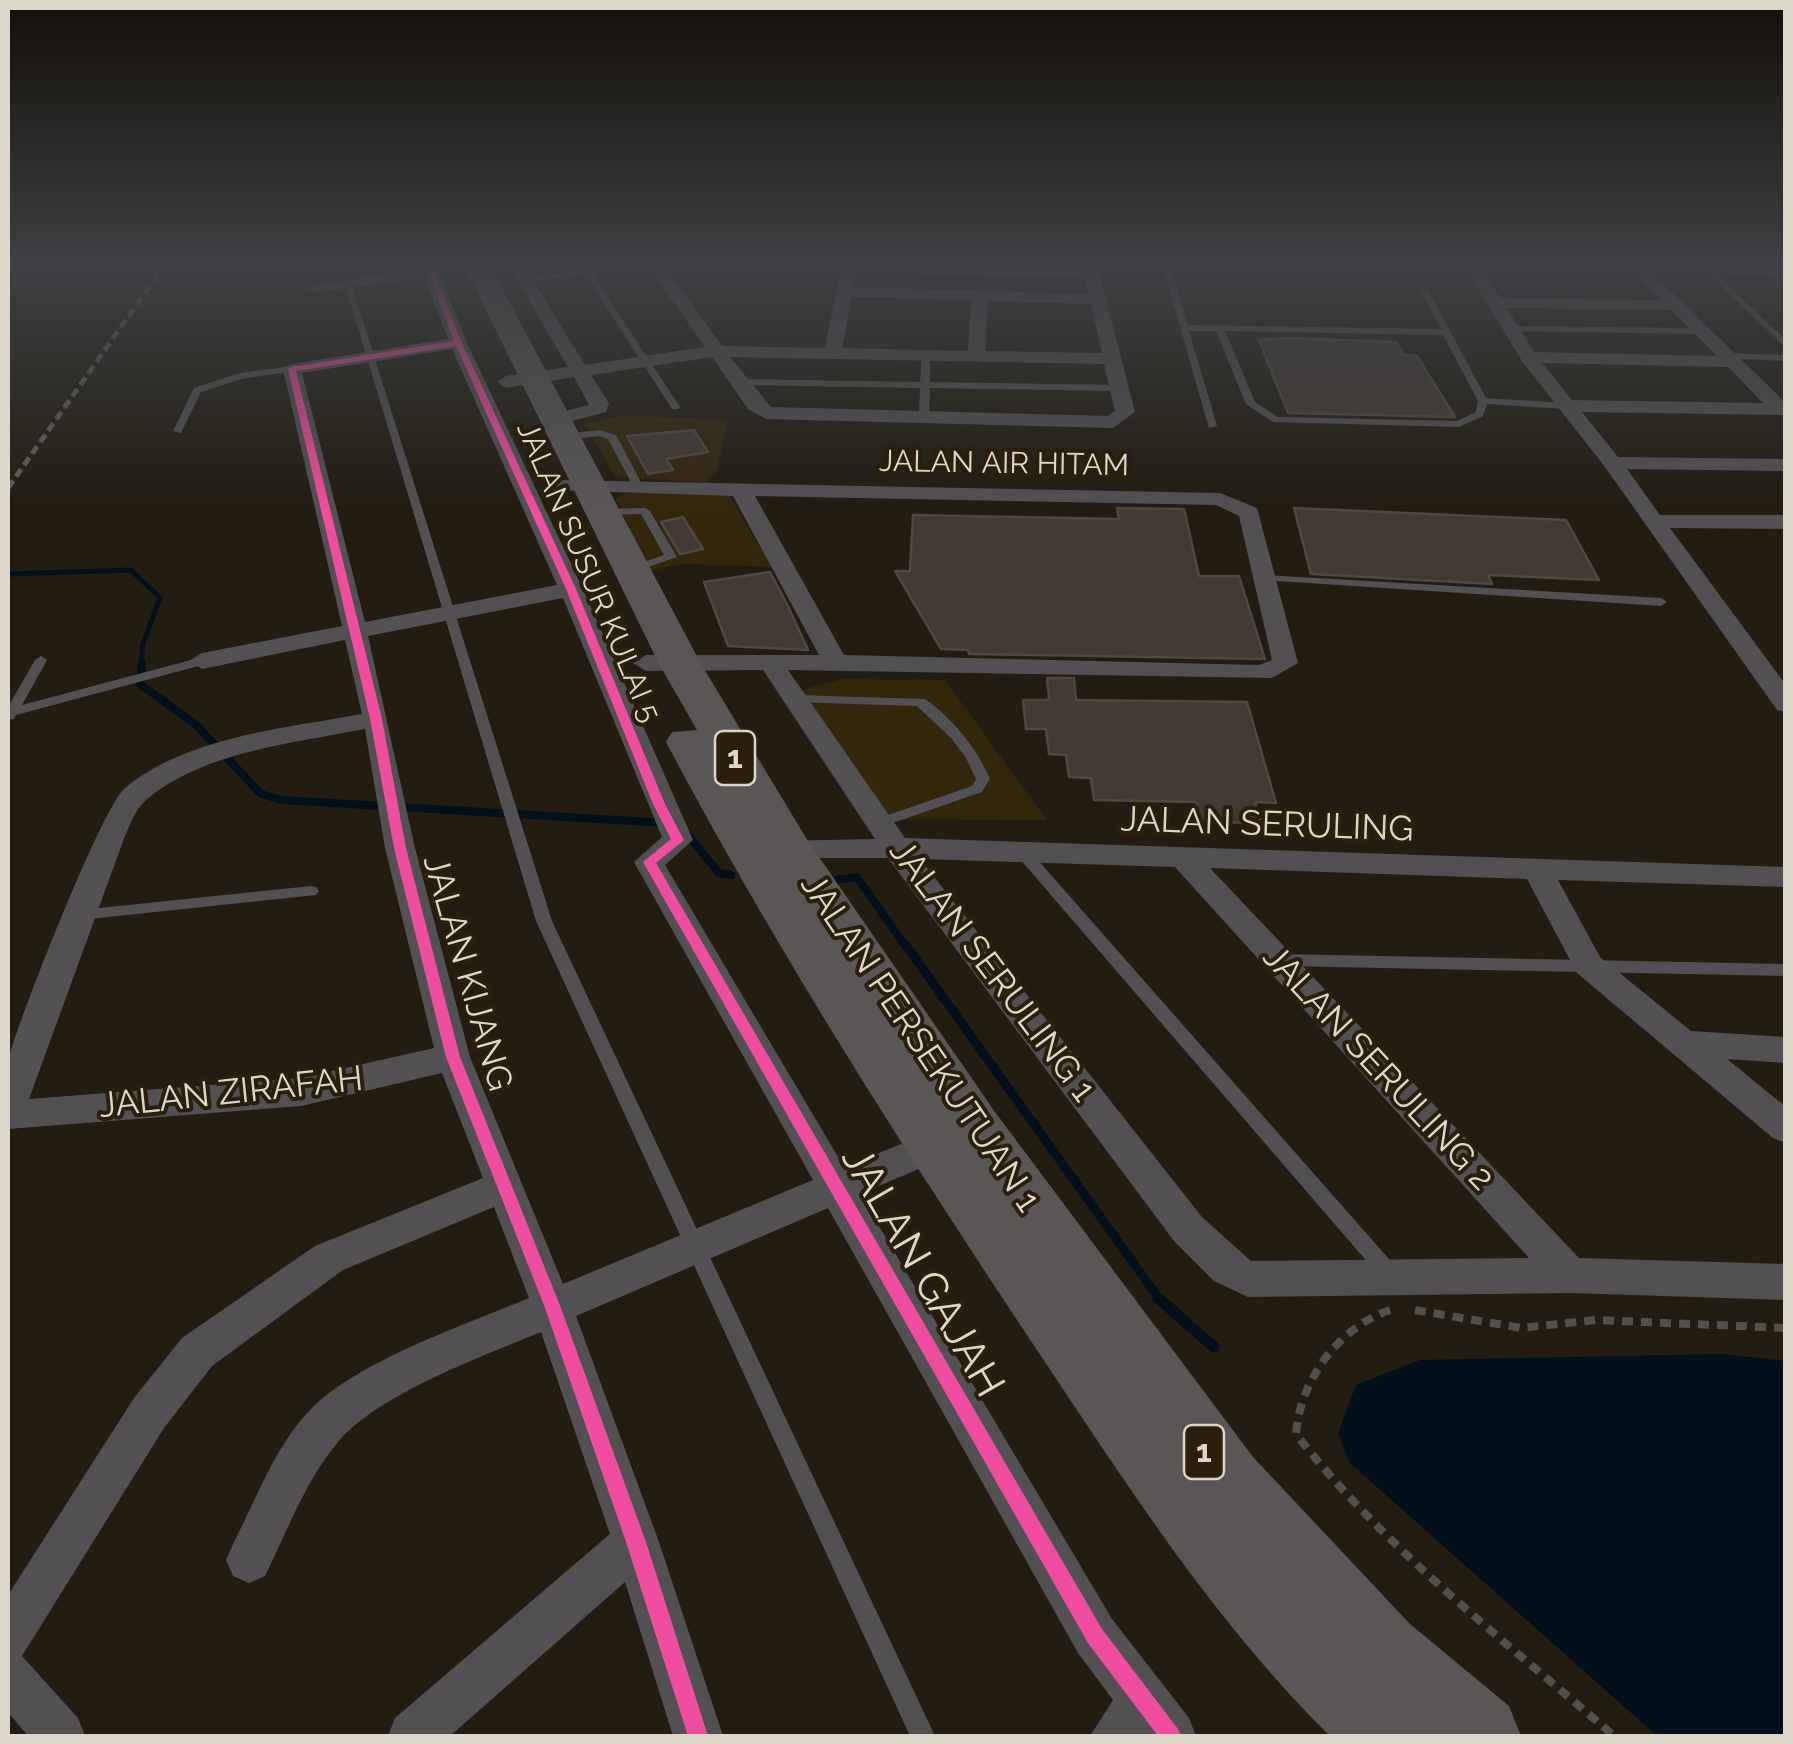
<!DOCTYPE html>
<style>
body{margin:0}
#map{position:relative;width:1793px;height:1744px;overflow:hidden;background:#221c11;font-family:Raleway,sans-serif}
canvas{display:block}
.frame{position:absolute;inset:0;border:10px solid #ddd7ca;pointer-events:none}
</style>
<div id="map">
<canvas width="1793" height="1744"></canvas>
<div class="frame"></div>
</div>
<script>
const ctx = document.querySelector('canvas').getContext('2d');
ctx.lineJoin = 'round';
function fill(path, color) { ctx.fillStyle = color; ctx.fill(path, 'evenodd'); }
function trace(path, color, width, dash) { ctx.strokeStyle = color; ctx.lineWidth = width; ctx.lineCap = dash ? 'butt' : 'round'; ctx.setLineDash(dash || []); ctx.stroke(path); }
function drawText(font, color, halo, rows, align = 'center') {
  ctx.font = font + ' Raleway,sans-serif'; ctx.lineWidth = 8; ctx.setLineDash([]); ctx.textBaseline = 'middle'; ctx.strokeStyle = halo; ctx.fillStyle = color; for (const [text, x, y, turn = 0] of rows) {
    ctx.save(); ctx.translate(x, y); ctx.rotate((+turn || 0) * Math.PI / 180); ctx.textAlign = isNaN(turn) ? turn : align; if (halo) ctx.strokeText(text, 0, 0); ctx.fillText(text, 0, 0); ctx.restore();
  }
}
const built = new Path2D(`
 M629,415L728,421L717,471L705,483L615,476L585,424Z
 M626,493L728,494L772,567L682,564L649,571L616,499Z
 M843,679L945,680L1047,820L882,819L801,690Z`);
const water = new Path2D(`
 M1724,1354L1785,1361V1736H1657L1350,1463L1338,1433L1356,1385L1420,1360Z`);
const streamFar3 = new Path2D(`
 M8,574L131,570L160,598L143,644L141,666`);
const streamFar2 = new Path2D(`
 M142,664L140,684L196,725L261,794L282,800L666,823
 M689,836L719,873L731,875
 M837,880L857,877L906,947`);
const streamFar1 = new Path2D(`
 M905,944L1160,1300`);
const stream = new Path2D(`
 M1157,1297L1214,1347`);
const building = new Path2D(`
 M1288,338L1396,342L1404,355L1417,356L1455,417L1288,413L1259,340Z
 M694,430L708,452L666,459L673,470L648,474L627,436Z
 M1117,508L1184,509L1199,576H1239L1265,659L969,654L968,650L941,649L895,571H910L913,515L1119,519Z
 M1294,508L1566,520L1599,580L1488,575L1492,584L1311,574Z
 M683,517L689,527L703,549L680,554L661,522Z
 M770,572L787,604L808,650L728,646L704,582Z
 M1047,678H1074L1076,700L1247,702L1276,803L1255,802L1261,823L1201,822L1196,802L1094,800L1091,778L1069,777L1066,755L1049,754L1046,729H1026L1023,700H1049Z`);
const path = new Path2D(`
 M1390,1310C1339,1327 1300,1380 1296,1434C1386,1550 1504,1640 1614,1736
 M1415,1310L1521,1328L1596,1320L1786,1328`);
const service = new Path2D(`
 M580,267H622L592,273L680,407L678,409H672L585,274L525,282L521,280L582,270Z
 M1163,267H1171L1188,325L1441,329L1421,292L1428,290L1486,398L1566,403L1571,406L1566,409L1487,404L1483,416L1459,427L1273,422L1246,404L1216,331H1189L1217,426L1209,428ZM1225,331L1443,335L1478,401L1476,412L1457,421L1278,417L1255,402Z
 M1702,267H1708L1786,340V348Z
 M849,268L1092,273L1096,275L1092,277L846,272L845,270Z
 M344,281L351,283L552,921L935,1736H910L536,921Z
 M1508,326L1702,328L1706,331L1702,334L1505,331L1504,329Z
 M926,350L930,353V382L1118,385L1123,388L1118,391L930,388L929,418L924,421L919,418L920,388L739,385L734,382L739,379L920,382L922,353Z
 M1726,353L1786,355V361L1723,358V354Z
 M292,366L297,369L295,371L241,379L201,392L181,433L173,431L194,388L240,373Z
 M599,430L616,435L644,488L643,490L634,488L608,439L599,436L564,440L559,437L564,434Z
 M645,508L650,511L677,557L631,573L625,570L627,568L664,555L641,514L601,515L596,512L601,509Z
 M1265,575L1661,598L1667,602L1661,606L1261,580L1259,578Z
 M41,656L47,660L22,705L202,657L208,661L206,664L16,715L14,719L8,720V707L35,660Z
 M796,695L925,699C953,719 976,747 990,779L982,792L884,826H874L872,823L874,820L972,786L976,779L966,758L952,739L917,706L791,702L790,699Z
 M1024,849L1029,850L1396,1267L1399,1273L1396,1279L1389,1282L1382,1279L1019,858L1017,854L1019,850Z
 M311,886L316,887L319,891L316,895L80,920L72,915L80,910Z
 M1280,954L1786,964V976L1280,966L1274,964L1272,960L1274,956Z`);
const minor = new Path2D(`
 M421,267H437L467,343L583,589L693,840L665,865L844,1167L948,1125L961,1129L966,1140L961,1151L860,1194L1112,1619L1189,1718L1196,1736H1090L1113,1700L1078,1653L828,1208L576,1316L659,1542L723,1736H673L625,1582L450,1736H388L395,1718L610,1534L541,1332C483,1356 379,1394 339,1441C306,1479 287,1532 265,1576L249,1583L233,1576L226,1560L233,1544C256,1500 275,1446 310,1410C357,1361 465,1325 529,1298L494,1207L343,1270L212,1366L164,1428L22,1656L78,1718L85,1736H28L8,1712V1595L134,1398L182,1338L315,1246L483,1178L442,1073L301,1106L8,1129C8,1108 3,1082 8,1061C17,1023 101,810 124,789C185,737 286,728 362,714L345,640L202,669L189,661L202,653L342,626L283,369L292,364L448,339L425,278L314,292L306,287ZM452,349L557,585L365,622L302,373ZM563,598L662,837L634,862L813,1180L563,1284L470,1057L415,848L368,636ZM365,729L385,848L434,1048L301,1078L29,1099L125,836C130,825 135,811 144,802C200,752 294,743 365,729Z
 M509,267H525L585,365L705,347L649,267H665L722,346L825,348L841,267H857L853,287L1088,294L1082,267H1098L1135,412L1113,428L766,419L748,409L712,357L591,375L609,403L606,412L553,426L543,420L546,416L589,405L574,377L506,388L497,382L506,376L568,367ZM852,297L971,300L968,351L842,348ZM987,301L1091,304L1102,353L986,351ZM730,357L1104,364L1115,411L1108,416L771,407Z
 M1465,267H1481L1500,298L1661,300L1629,267H1646L1786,403V415L1582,412L1618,457L1786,459V471L1627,469L1660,515H1786V529L1670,528L1786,685V712L1777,710L1605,467L1522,361ZM1507,308L1671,310L1717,356L1534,352ZM1542,363L1728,367L1763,403L1572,400Z
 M1672,267H1782L1784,270L1776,275L1680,272Z
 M559,480L1220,493L1257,508L1298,663L1272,678L788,670L905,838L1786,867V887L1558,880L1600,957L1691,1031L1786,1037V1063L1727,1059L1786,1107V1143L1773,1138L1577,973L1527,879L1210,868L1579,1258L1786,1264V1300L1570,1293L1248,1297L1214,1281L1174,1241L888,858H765L760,851L775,841L875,839L763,670L646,671L633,663L646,655H819L733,496L552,490V482ZM755,496L1216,505L1239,516L1272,660L1259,665L844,655ZM920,859L1175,867L1529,1258L1251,1261L1202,1217Z`);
const trunk = new Path2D(`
 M465,267H491L701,664L808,841L995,1112L1253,1457L1410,1624L1509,1706L1521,1736H1330C1213,1621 1124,1480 1033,1344C903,1148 776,950 666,742L672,732L697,730L659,664Z`);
const rail = new Path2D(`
 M8,488L163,267`);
const cycleway = new Path2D(`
 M426,267H432L462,343L576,589L665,804L684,840L656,863L1102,1629L1178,1729L1181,1736H1158L1088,1643L643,862L671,839L653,804L566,589L456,346L296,371L382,719L406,848L460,1057L561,1308L646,1542L708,1736H688L626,1542L545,1308L446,1057L394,848L370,719L288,369L292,367L454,341Z`);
const farStreetnames = [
 ["JALAN AIR HITAM",1004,464,1],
 ["JALAN SUSUR KULAI 5",588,572,67]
];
const shields = [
 [735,758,40],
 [1204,1452,40]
];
const shieldNames = [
 ["1",735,758],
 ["1",1204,1452]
];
const streetNames = [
 ["JALAN SERULING",1267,825,2],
 ["JALAN SERULING 1",992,971,53],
 ["JALAN KIJANG",467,973,74],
 ["JALAN PERSEKUTUAN 1",920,1043,56],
 ["JALAN SERULING 2",1378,1068,47],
 ["JALAN ZIRAFAH",231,1093,-6]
];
const nearStreetnames = [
 ["JALAN GAJAH",922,1272,60]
];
fill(built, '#32260b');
fill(water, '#030f1b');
trace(streamFar3, '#030f1b', 5);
trace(streamFar2, '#030f1b', 8);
trace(streamFar1, '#030f1b', 9);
trace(stream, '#030f1b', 11);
fill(building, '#413932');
trace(building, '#4f4840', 2.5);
trace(path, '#524f4c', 8, [11, 8]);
fill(service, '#525052');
fill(minor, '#525052');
fill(trunk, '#5a5656');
trace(rail, '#605d5a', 5, [9, 5]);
fill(cycleway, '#ef4d9e');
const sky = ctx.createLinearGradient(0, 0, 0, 511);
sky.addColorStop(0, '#130f09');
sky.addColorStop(0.52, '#3e4043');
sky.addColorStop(1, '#3e404300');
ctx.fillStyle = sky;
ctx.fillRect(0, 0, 1793, 511);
drawText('30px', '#ddd7ca', '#291f0a', farStreetnames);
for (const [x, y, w] of shields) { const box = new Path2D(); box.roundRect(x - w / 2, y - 27, w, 54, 8); ctx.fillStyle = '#291f0a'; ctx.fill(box); trace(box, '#ddd7ca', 2.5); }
drawText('bold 32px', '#ddd7ca', null, shieldNames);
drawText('35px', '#ddd7ca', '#291f0a', streetNames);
drawText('42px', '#ddd7ca', '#291f0a', nearStreetnames);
</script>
